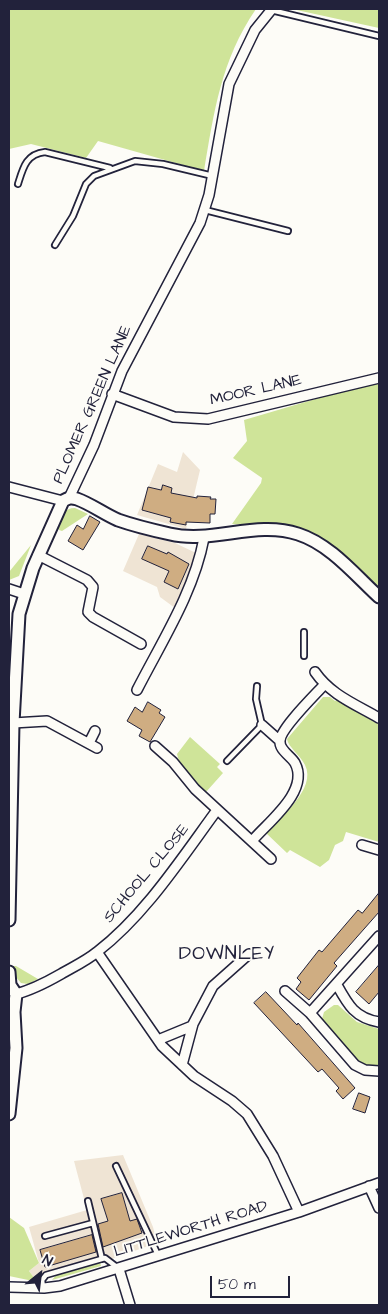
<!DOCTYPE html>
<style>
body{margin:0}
#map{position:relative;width:388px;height:1314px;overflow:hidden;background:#fdfcf7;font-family:"Architects Daughter",sans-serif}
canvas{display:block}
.frame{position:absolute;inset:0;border:10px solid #22223b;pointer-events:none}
.north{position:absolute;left:15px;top:1249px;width:50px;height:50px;-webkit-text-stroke:4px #fdfcf7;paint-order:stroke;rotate:29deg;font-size:14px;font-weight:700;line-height:20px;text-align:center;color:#22223b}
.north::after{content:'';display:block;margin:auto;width:18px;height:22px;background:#22223b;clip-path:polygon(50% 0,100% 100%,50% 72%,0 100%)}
.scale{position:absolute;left:210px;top:1276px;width:80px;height:22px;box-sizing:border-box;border:2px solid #22223b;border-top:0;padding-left:6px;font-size:15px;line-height:18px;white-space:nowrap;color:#22223b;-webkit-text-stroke:4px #fdfcf7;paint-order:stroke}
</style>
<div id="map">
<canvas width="388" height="1314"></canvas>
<div class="frame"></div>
<div class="north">N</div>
<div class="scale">50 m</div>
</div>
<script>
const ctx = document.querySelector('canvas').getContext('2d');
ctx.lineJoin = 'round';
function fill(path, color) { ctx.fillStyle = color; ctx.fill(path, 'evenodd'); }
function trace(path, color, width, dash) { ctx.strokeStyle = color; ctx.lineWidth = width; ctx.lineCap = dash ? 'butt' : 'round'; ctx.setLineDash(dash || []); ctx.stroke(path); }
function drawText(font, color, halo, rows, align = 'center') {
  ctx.font = font + ' "Architects Daughter",sans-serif'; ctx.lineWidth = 4; ctx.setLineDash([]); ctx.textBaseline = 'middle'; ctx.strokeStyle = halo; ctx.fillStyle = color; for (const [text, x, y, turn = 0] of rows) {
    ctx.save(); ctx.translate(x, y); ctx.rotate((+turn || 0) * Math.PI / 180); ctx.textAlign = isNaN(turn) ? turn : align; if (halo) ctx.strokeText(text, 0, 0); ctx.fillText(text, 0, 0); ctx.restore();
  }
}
const built = new Path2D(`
 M183,452L200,470L186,529L137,515L158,464L177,472Z
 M139,534L175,543L196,553L197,557L175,608L160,597L157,587L123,571Z
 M123,1155L153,1227L157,1243L103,1262L39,1280L35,1279L29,1271L39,1263L29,1227L87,1210L74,1161Z`);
const green = new Path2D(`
 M9,9H256C221,60 214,112 204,171L98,141L86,158L31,144L9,149Z
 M292,9H379V28Z
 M379,378V588C357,569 326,535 298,527C278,521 252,525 232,524L261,483L262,478L233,458L247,441L244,420L370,383Z
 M75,508L88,514L62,531L59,530L57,525C61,516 64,508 75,508Z
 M31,545L19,576L9,580V572Z
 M323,697H330L335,701L337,700L375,722L379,718V842L346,832L343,841L335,845L329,860L320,867L290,850L287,853L266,833C280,817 317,789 305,765C301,756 288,747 287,739Z
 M190,737L220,764L217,767L223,773L206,792C194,781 180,770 177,754Z
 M13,966H16L38,979L28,984L21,983L15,976Z
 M334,1005H338L357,1022L379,1029V1067L367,1069L361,1065L326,1025L322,1019L324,1012Z
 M9,1217L24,1228L39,1263L29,1271L35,1279L33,1281L9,1276Z
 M100,1262L101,1266L52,1280L57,1274Z`);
const building = new Path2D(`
 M163,485L172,488L171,493L197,498V496L211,497L210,499H216L215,514H210V523L186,522V525L170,522L171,518L142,510L148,487L161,490Z
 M90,516L100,522L83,550L68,541L77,525L83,529Z
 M148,546L167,554L168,552L189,564L178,589L164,582L169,571L142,559Z
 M148,702L161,710L159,713L165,717L150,742L139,736L142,730L127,721L135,707L142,712Z
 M379,893V912L334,963L337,966L309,1000L296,989L301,982L297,978L319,950L322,952L358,910L362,913Z
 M379,965V992L369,1004L356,992Z
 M266,992L297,1025L298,1023L355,1088L343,1099L336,1091L339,1088L322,1069L318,1072L254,1003Z
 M359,1093L370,1097L365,1113L353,1109Z
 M122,1193L130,1221L137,1219L142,1233L103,1247L98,1224L108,1221L101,1199Z
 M92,1235L96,1252L45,1267L40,1250Z`);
const service = new Path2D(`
 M271,10L379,36
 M18,184C23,168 26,154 45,152L110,168
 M205,210L288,231
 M55,245L73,216L86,184L94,176L135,161L163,164L213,176
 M304,656V632
 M227,761L262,725L256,699L257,686
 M116,1166L158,1255
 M88,1201L102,1259
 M45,1236L93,1223
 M43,1288L42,1280L46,1275L105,1258L118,1268`);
const minor = new Path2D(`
 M112,394L174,417L208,419L379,378
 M9,487L63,501
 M69,498L94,445L122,371L200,223L209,195L229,84L255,30L272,9
 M38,555L87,580L93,587L88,612L93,617L141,644
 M9,589L24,594
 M315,672C331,695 355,704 379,718
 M137,690C162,641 194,592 204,538
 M13,723L47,721L97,748
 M262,725L280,741
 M89,743L95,731
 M155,746L173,762L195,789L271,859
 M252,841C268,822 310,791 295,763C291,756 279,750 280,741C280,729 315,695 324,685
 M362,845L379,850
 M379,936L310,1013L355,1065L365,1070L379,1071
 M97,952L162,1046L194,1076L232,1101L247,1114L273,1156L299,1212
 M337,985C348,1005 355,1018 379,1022
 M285,991L310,1013
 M16,994C32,990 47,982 61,974C73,967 86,961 97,952C145,915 181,859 217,810
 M158,1040L192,1026
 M182,1065L193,1024L213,986L249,954
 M369,1186L379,1208
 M119,1269L130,1305
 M9,1287L44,1288L60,1286L299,1212L379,1183`);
const tertiary = new Path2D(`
 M9,920L13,723L19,614L33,568L63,501C68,498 71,497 77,499C91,504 104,514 118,520C135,526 152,530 170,534C212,544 256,520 298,534C330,544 356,576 379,597
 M9,972L10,985L16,994L14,1012L16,1048L9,1114`);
const streetNames = [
 ["MOOR LANE",256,391,-13],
 ["PLOMER GREEN LANE",93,405,-66],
 ["SCHOOL CLOSE",147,874,-50],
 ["LITTLEWORTH ROAD",191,1230,-17]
];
const quarterNames = [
 ["DOWNLEY",227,955]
];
fill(built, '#efe4d4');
fill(green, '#cfe499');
fill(building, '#cfad82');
trace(building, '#22223b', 1);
trace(service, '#22223b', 8);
trace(minor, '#22223b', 12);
trace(tertiary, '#22223b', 15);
trace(service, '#fdfcf7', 4.5);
trace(minor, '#fdfcf7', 9);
trace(tertiary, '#fdfcf7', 11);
drawText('16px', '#22223b', '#fdfcf7', streetNames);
ctx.letterSpacing = '1px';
drawText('19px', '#22223b', '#fdfcf7', quarterNames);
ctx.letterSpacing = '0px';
</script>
